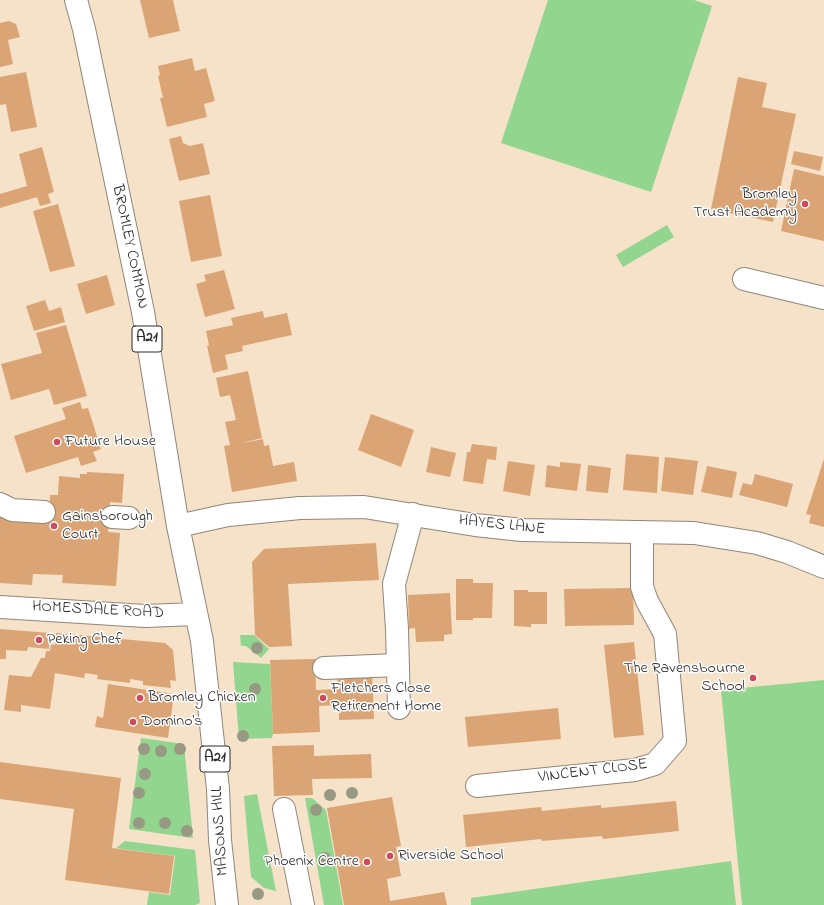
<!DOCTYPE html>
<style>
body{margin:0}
canvas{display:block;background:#f5e2c8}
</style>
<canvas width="824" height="905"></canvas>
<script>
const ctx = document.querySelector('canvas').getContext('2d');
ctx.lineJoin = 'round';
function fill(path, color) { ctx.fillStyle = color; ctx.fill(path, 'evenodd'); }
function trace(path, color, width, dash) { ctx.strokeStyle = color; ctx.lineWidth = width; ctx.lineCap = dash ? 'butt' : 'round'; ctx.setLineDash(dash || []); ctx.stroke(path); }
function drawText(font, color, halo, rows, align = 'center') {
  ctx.font = font + ' "Indie Flower",sans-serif'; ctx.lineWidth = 3; ctx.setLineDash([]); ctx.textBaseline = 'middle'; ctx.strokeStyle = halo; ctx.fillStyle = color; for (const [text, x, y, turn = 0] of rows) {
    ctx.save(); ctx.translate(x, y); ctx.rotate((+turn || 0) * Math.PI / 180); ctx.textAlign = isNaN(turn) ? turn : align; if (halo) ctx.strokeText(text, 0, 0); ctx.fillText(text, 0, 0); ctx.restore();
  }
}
const green = new Path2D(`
 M548,0H694L712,6L651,192L501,143Z
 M667,225L674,237L623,267L616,255Z
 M240,635H254L269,649L261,658L246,646H241Z
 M233,662L270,664L273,734L272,738L239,739Z
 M824,680V905H742L721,690Z
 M141,738L184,744L193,838L129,829Z
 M257,794L276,891L264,888L251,877L244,796Z
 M305,798H312L326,810L343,905H324Z
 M125,841L195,850L200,903L195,905H147L149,892L170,895L175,856L116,848Z
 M731,861L736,905H471V898Z`);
const building = new Path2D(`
 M140,0H173L180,31L149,38Z
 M9,21L16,24L20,37L8,40L13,64L0,67V23Z
 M192,58L195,71L206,68L215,101L204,104L207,117L167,127L160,98H163L158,76L160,75L158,66Z
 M26,72L37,127L11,132L6,104L0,105V77Z
 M738,77L767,83L762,107L796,114L773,222L711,209Z
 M181,136L183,143L190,146L203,143L210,174L179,181L169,139Z
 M42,147L54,192L48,194L51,203L40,206L37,197L0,208V194L27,186L19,154Z
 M794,151L823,157L820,171L791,164Z
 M794,169L824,176V241L781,231Z
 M210,195L222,256L191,262L179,201Z
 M58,204L75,266L50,272L33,211Z
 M224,270L235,309L205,317L196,284L206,281L204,275Z
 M107,275L115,305L86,314L77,284Z
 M45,300L49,311L61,307L65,322L34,331L26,306Z
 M263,311L264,318L287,313L292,335L242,346L243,351L225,355L228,369L213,373L207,346L209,345L206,331L233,325L231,318Z
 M66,325L87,396L54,405L49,389L11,400L1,364L42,353L36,333Z
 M248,371L262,438L238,444L263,439L264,446L269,445L273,466L294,462L297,481L232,492L224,446L230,445L225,422L236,420L230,395L220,397L216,378Z
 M80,402L82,409L88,408L101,449L93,452L97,461L81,466L78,457L26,473L14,436L66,419L62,408Z
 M371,414L414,430L401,467L358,450Z
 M472,444L497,447L496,460L487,459L483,484L463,481L467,452H470Z
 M431,447L456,453L450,477L426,472Z
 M626,454L659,457L657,493L623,490Z
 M665,457L698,461L693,495L661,491Z
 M824,459V527L809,523L811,515L806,514Z
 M508,461L535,465L530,496L503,491Z
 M560,462L581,464L577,491L545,487L547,465L560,467Z
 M588,465L611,468L608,493L586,491Z
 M707,466L737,472L732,498L701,492Z
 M87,472L124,474L122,503L110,502L108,532L120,533L116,586L62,583L63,575L33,574L32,585L0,583V517L49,520L50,495H58L59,476L80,478V474H87Z
 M755,474L793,484L787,507L739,495L743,483L752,485Z
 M376,543L379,580L288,584L292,646L269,647L255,635L252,562L264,549Z
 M456,579H473V583H493L492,618H473V620H456Z
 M633,588L634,625L565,626L564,589Z
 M514,590H528V592H547V624H531V627L514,626Z
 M450,593L452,634L444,635V641L416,642L415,628L409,629L408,595Z
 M0,629L50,633L49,649L28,647L27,651L6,650V659H0Z
 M56,633L165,643L173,650L176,681L170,680L171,688L143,685V681L130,679V683L97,679L98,675L85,673L84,678L55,673L50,709L21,705V712L4,710L9,675L31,677L41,658H45L46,651H50L51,644L55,645Z
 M634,642L644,735L614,738L604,645Z
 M315,659L316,690L338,689L337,675L372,674L374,719L339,720V705L319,706L320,732L273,734L270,660Z
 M108,684L174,694L168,738L95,727L97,716L103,718Z
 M558,708L561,739L468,747L465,717Z
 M314,745V756L371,754L372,778L312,779L313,795L274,796L272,746Z
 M0,762L121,778L112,848L174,856L169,894L65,880L74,809L0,799Z
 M392,797L401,846L396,847L401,876L387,879L390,901L444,892L447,905H344L327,808Z
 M676,801L679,831L603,839L602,836L542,841L541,839L466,847L463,815L541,807L542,811L601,805V808Z`);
const minor = new Path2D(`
 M744,279L824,298
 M0,504L12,510L44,512
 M112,517L129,518
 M324,668L398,665
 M399,708L397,629L394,584L413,514
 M477,786L635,770L655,764L675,741L665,634L647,601L642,587V532
 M284,809L303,905`);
const major = new Path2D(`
 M76,0L84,29L143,312L178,526L202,641L218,789L220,840L227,905
 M178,526L228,515L300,508L364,507L475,525L522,530L694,533L757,543L787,552L824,567
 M0,607L145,616L196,614`);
const trees = [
 [257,648],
 [255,689],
 [243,736],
 [144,749],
 [180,749],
 [161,751],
 [145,774],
 [139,793],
 [352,793],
 [330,795],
 [316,810],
 [139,823],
 [165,823],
 [187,831],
 [325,858],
 [258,894]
];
const markers = [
 [805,204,4,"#d1495b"],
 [57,442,4,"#d1495b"],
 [54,526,4,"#d1495b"],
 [39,640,4,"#d1495b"],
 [753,678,4,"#d1495b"],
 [140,698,4,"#d1495b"],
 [323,698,4,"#d1495b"],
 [133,722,4,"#d1495b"],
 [390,856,4,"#d1495b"],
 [367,862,4,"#d1495b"]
];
const shields = [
 [147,339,30],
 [215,759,30]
];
const shieldNames = [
 ["A21",147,339],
 ["A21",215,759]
];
const poiNames = [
 ["Bromley",797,195,"right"],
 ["Trust Academy",797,213,"right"],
 ["Future House",65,442],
 ["Gainsborough",62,517],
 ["Court",62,535],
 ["Peking Chef",47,640],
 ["The Ravensbourne",745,669,"right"],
 ["School",745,687,"right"],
 ["Fletchers Close",331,689],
 ["Retirement Home",331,707],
 ["Bromley Chicken",148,698],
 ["Domino's",141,722],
 ["Riverside School",398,856],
 ["Phoenix Centre",359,862,"right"]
];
const streetNames = [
 ["BROMLEY COMMON",129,247,78],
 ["HAYES LANE",502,526,6],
 ["HOMESDALE ROAD",98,611,3],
 ["VINCENT CLOSE",593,772,-7],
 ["MASONS HILL",221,831,-94]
];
fill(green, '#91d58e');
fill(building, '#dba475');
trace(minor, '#90867a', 24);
trace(major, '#90867a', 24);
trace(minor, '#fff', 22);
trace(major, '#fff', 22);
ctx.fillStyle = '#979982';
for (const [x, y] of trees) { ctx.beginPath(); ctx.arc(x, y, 6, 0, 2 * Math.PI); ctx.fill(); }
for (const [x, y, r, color] of markers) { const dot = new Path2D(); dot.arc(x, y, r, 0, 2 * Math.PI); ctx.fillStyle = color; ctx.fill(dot); trace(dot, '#fff', 1.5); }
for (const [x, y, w] of shields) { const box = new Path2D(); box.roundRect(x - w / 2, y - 13, w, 26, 3); ctx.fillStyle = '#fff'; ctx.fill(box); trace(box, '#2b2b2b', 1); }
drawText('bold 15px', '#2b2b2b', null, shieldNames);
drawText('16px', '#2b2b2b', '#fff', poiNames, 'left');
drawText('16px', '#2b2b2b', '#fff', streetNames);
</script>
